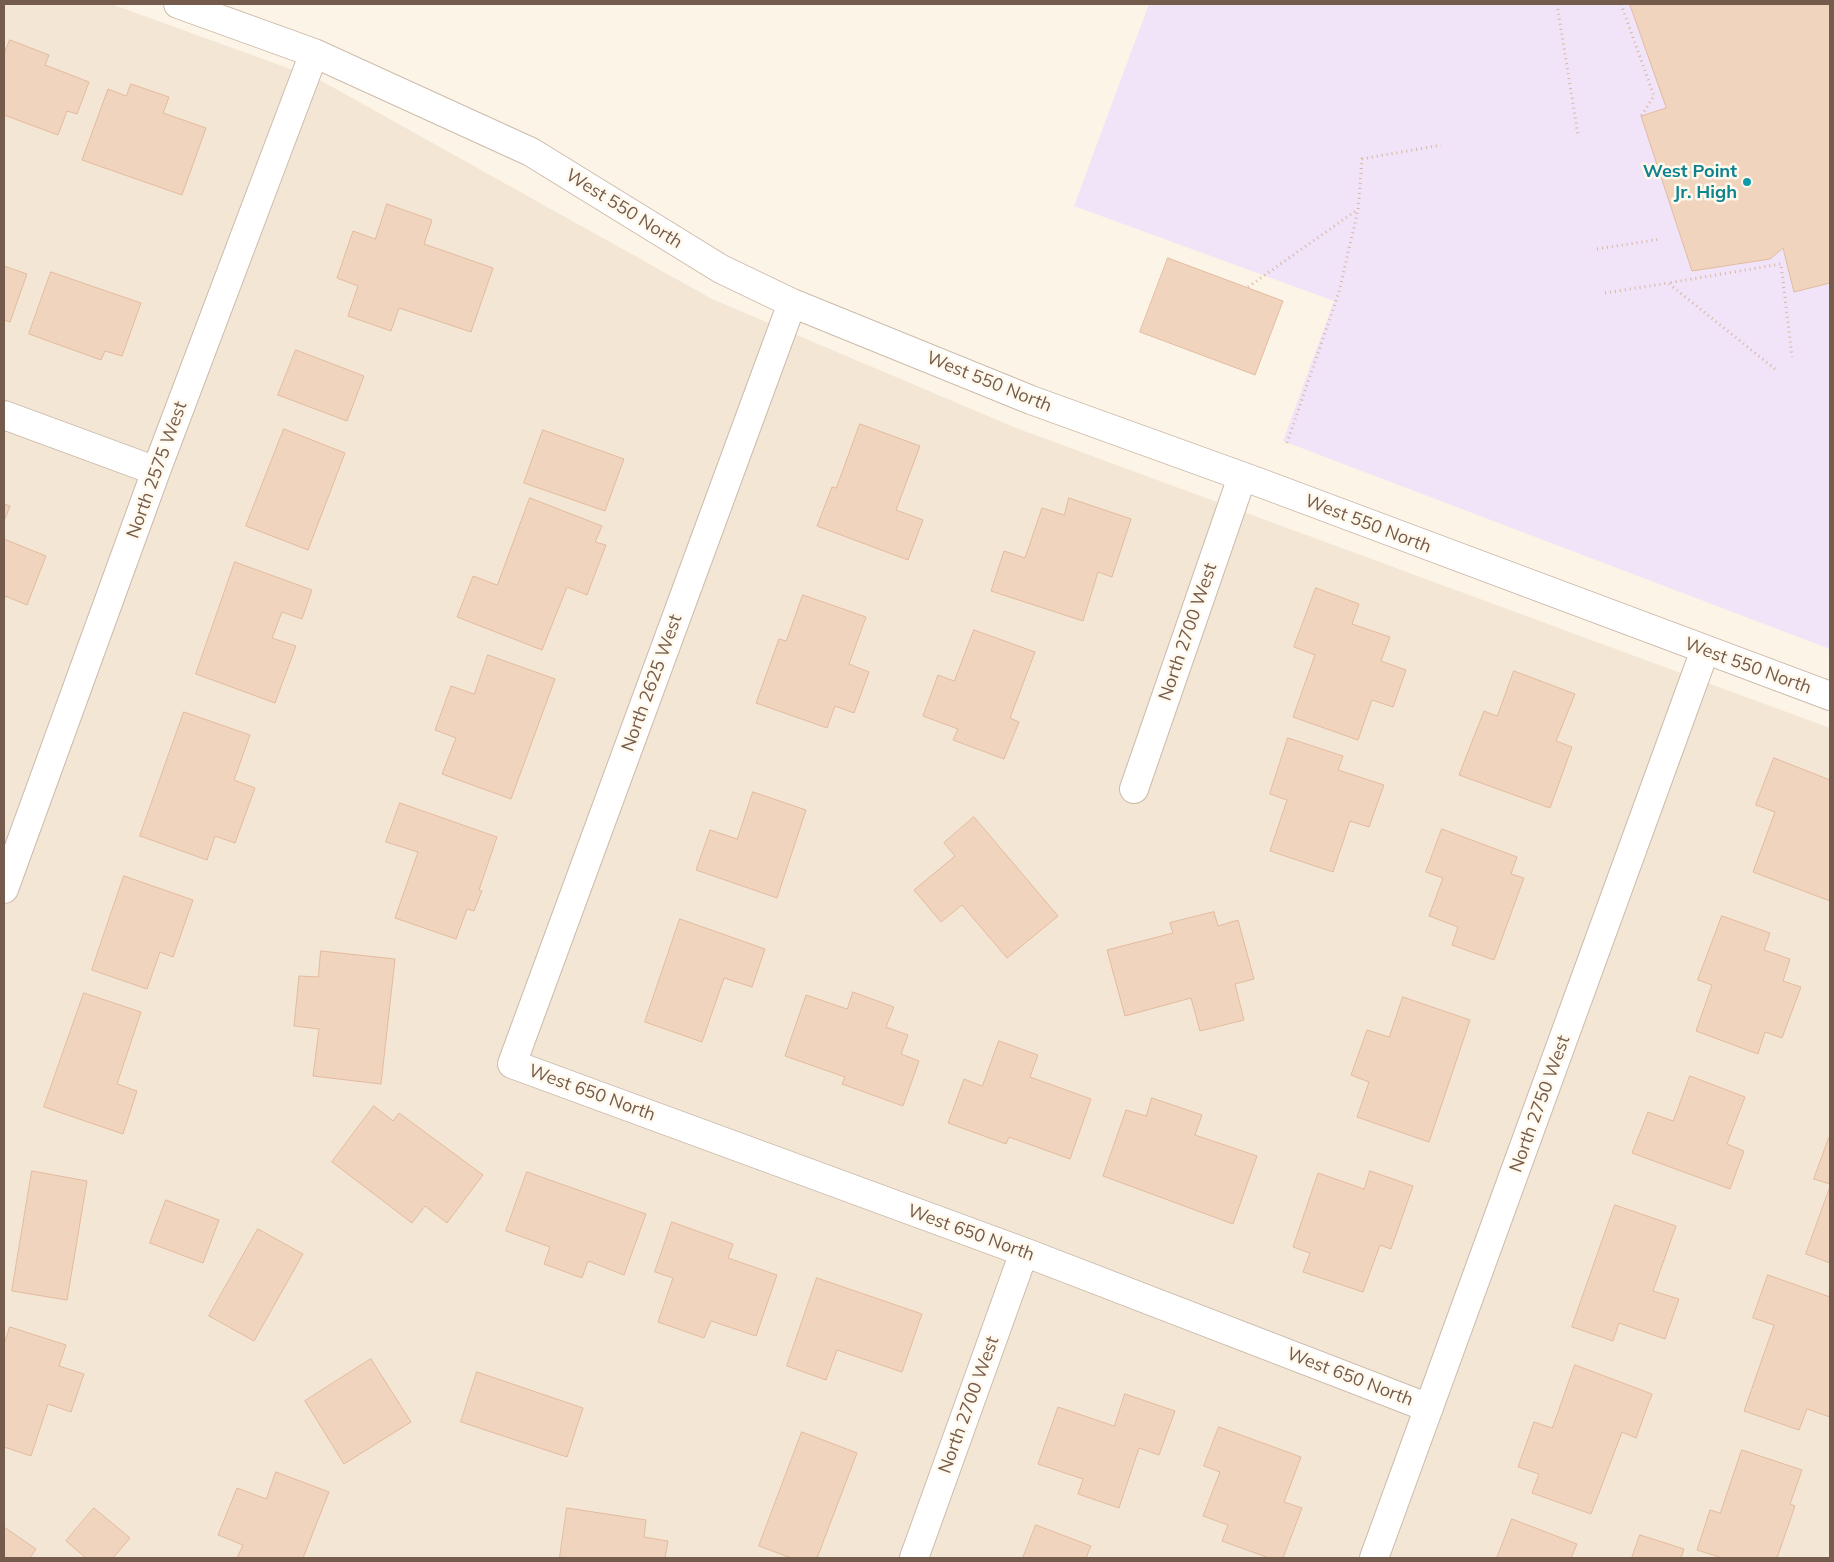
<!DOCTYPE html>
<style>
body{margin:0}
#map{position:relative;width:1834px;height:1562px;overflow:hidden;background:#fcf4e6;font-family:Mulish,sans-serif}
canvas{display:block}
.frame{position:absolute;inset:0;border:5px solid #755b4b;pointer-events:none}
</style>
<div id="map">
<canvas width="1834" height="1562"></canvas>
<div class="frame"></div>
</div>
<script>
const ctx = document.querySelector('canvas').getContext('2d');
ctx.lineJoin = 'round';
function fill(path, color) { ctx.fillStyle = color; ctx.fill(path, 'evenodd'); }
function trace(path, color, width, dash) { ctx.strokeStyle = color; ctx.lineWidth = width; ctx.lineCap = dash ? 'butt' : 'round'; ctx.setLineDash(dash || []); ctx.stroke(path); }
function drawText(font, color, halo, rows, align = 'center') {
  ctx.font = font + ' Mulish,sans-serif'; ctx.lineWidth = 5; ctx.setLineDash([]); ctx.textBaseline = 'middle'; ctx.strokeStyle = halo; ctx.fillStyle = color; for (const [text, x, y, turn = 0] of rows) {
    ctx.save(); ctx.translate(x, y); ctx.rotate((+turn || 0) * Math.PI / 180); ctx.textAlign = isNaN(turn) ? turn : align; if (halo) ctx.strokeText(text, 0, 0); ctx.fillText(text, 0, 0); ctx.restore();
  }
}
const residential = new Path2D(`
 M4,4H111L318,79L712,299L1016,428L1830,728V1558H4Z`);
const education = new Path2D(`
 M1149,4H1830V649L1283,441L1334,301L1074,206Z`);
const building = new Path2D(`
 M1630,4H1830V283L1794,292L1783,248L1770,259L1692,271L1641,116L1666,108Z
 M10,40L49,55L45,65L89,82L77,114L67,111L58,135L4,115V54Z
 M131,84L169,97L163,113L206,128L182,195L82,160L108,89L126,96Z
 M387,204L432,220L424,244L493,268L471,332L399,308L391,331L348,316L358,286L337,278L353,231L375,239Z
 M1168,258L1283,301L1255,375L1140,332Z
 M4,266L27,274L10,322L4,320Z
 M51,272L141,303L122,356L105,351L101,360L29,334Z
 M296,350L364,376L347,421L278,395Z
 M860,424L920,446L896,510L923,520L908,560L817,526L832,487L836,488Z
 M284,429L345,453L308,550L246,526Z
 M543,430L624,459L605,511L524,483Z
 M530,498L602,526L595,542L606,545L587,595L567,587L542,650L457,617L473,576L497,585Z
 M1069,498L1131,519L1112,577L1098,572L1083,621L991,591L1004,551L1025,558L1042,508L1064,515Z
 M4,504L10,506L4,521Z
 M4,539L46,556L27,605L5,596L4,601Z
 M235,562L312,590L302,619L282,612L272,638L296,646L275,703L196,674Z
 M1316,588L1359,604L1352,624L1390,637L1381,661L1406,670L1393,707L1372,700L1358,740L1293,717L1315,655L1294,647Z
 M803,595L866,617L849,664L869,672L854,713L835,706L827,728L756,703L779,639L786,641Z
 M974,630L1035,652L1010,718L1019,722L1004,759L953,740L958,729L923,716L938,675L954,681Z
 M488,655L555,679L511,799L442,774L456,738L435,730L451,686L474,694Z
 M1514,671L1575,694L1556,741L1572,747L1550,808L1459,775L1484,711L1497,716Z
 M184,712L250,735L234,780L255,788L235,843L215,836L207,860L140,836Z
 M1288,738L1343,756L1338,770L1384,785L1369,827L1350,821L1333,872L1270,851L1287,800L1270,794Z
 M1774,758L1830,780V901L1753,872L1775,812L1756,805Z
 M753,792L806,810L777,898L696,870L710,830L737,839Z
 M400,803L497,837L479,890L482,891L474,911L467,909L456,939L395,918L418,852L386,842Z
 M974,817L1058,916L1007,958L962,905L941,922L914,890L955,856L944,843Z
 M1442,829L1517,857L1511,874L1524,878L1494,960L1452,945L1458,927L1429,916L1443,878L1426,872Z
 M124,876L193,900L173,957L160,952L147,989L92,970Z
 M1214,912L1218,926L1238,920L1254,979L1235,984L1244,1020L1200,1031L1191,998L1125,1016L1107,950L1173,933L1170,923Z
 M1722,916L1770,933L1764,950L1790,959L1783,981L1801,987L1782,1038L1765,1032L1758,1054L1696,1031L1712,985L1698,980Z
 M680,919L765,949L752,987L724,978L702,1042L645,1022Z
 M321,951L395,959L381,1084L313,1076L319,1029L294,1026L299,976L318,977Z
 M853,992L894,1007L886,1027L908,1035L901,1054L919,1061L903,1106L842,1084L845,1077L785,1056L806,995L847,1009Z
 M84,993L141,1012L117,1084L137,1091L123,1134L44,1107Z
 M1403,997L1470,1020L1429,1142L1357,1117L1369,1082L1351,1075L1367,1030L1389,1037Z
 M999,1041L1038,1055L1030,1077L1091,1099L1070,1159L1009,1137L1006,1144L948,1123L964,1079L982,1086Z
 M1690,1076L1745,1097L1727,1144L1744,1151L1730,1189L1632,1153L1648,1112L1673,1121Z
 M1152,1098L1202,1115L1195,1135L1257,1156L1233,1224L1103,1176L1126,1110L1146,1116Z
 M374,1106L393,1121L399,1113L483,1175L447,1223L425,1206L412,1223L332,1162Z
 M1829,1138L1830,1139V1184L1814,1179Z
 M32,1171L87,1181L67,1300L12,1291Z
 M1370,1171L1413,1186L1391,1249L1380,1245L1363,1292L1303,1272L1310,1253L1293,1247L1318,1173L1364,1189Z
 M527,1172L646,1214L624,1275L588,1261L582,1278L544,1264L550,1247L506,1231Z
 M1830,1187V1263L1806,1254Z
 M166,1200L219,1220L203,1263L150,1243Z
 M1615,1205L1676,1226L1653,1291L1679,1299L1665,1339L1619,1323L1613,1341L1572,1327Z
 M672,1222L733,1244L728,1258L777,1275L756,1336L711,1321L704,1338L658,1322L673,1278L655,1272Z
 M258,1229L303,1254L254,1341L209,1316Z
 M1768,1275L1830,1297V1417L1807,1409L1799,1430L1744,1411L1774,1325L1753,1318Z
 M817,1278L922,1314L902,1372L837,1350L826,1380L787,1366Z
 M10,1327L66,1345L59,1366L84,1374L71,1412L48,1404L31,1456L4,1447V1345Z
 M371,1359L411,1422L344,1464L305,1401Z
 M1575,1365L1652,1394L1636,1438L1622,1432L1591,1514L1532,1493L1539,1474L1518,1467L1534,1422L1552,1428Z
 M477,1372L583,1408L567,1457L461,1422Z
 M1125,1394L1175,1411L1159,1455L1139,1448L1119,1508L1078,1494L1083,1479L1038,1464L1058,1407L1114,1426Z
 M1219,1427L1301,1457L1284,1502L1302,1508L1283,1558H1269L1222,1541L1228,1525L1203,1516L1220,1472L1204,1466Z
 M802,1432L857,1453L817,1558H791L759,1546Z
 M1742,1450L1802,1470L1790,1504L1795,1506L1777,1558H1722L1697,1550L1710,1510L1720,1513Z
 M276,1472L329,1492L303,1558H237L243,1545L218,1535L237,1488L266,1499Z
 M94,1508L130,1538L113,1558H86L66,1541Z
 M567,1508L646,1520L644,1537L668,1541L665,1558H571L560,1557Z
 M1512,1519L1577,1544L1571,1558H1497Z
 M1036,1525L1091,1546L1086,1558H1023Z
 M4,1527L36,1549L30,1558H4Z
 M1640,1535L1684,1549L1681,1558H1632Z`);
const path = new Path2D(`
 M1557,4L1578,135
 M1621,4L1654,96L1641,116
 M1597,249L1661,239
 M1248,287L1357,210
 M1605,293L1668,283
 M1775,369L1668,283L1781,264L1792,357
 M1287,443L1339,292L1358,210L1362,159L1441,145`);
const minor = new Path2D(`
 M178,4L314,53L531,152L721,269L792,303L1031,400L1258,482L1830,696
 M792,303L512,1064L1024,1252L1429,1408
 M4,415L156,471
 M1134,789L1242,477
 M4,889L156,471L314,53
 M914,1558L1024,1252
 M1374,1558L1705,650`);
const markers = [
 [1747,182,5,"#0f9aa8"]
];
const cultureNames = [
 ["West Point",1737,172],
 ["Jr. High",1737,193]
];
const streetNames = [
 ["West 550 North",624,209,32],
 ["West 550 North",989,382,22],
 ["North 2575 West",157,470,-70],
 ["West 550 North",1368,524,21],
 ["North 2700 West",1188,632,-71],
 ["West 550 North",1748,666,20],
 ["North 2625 West",652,683,-70],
 ["West 650 North",592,1093,20],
 ["North 2750 West",1540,1104,-70],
 ["West 650 North",971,1233,20],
 ["West 650 North",1350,1377,21],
 ["North 2700 West",969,1405,-70]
];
fill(residential, '#f3e6d4');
fill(education, '#f1e3f8');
fill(building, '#f1d4be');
trace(building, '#e3bb9f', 1);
trace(minor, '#cdbcac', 30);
trace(path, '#d6b7a1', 3, [1, 4]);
trace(minor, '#fff', 28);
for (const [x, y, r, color] of markers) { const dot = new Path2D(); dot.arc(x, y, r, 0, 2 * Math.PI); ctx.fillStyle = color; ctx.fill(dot); trace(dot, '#fff8ec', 2); }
drawText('bold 18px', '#0d838f', '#fff8ec', cultureNames, 'right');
drawText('18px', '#755b4b', '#fff8ec', streetNames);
</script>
